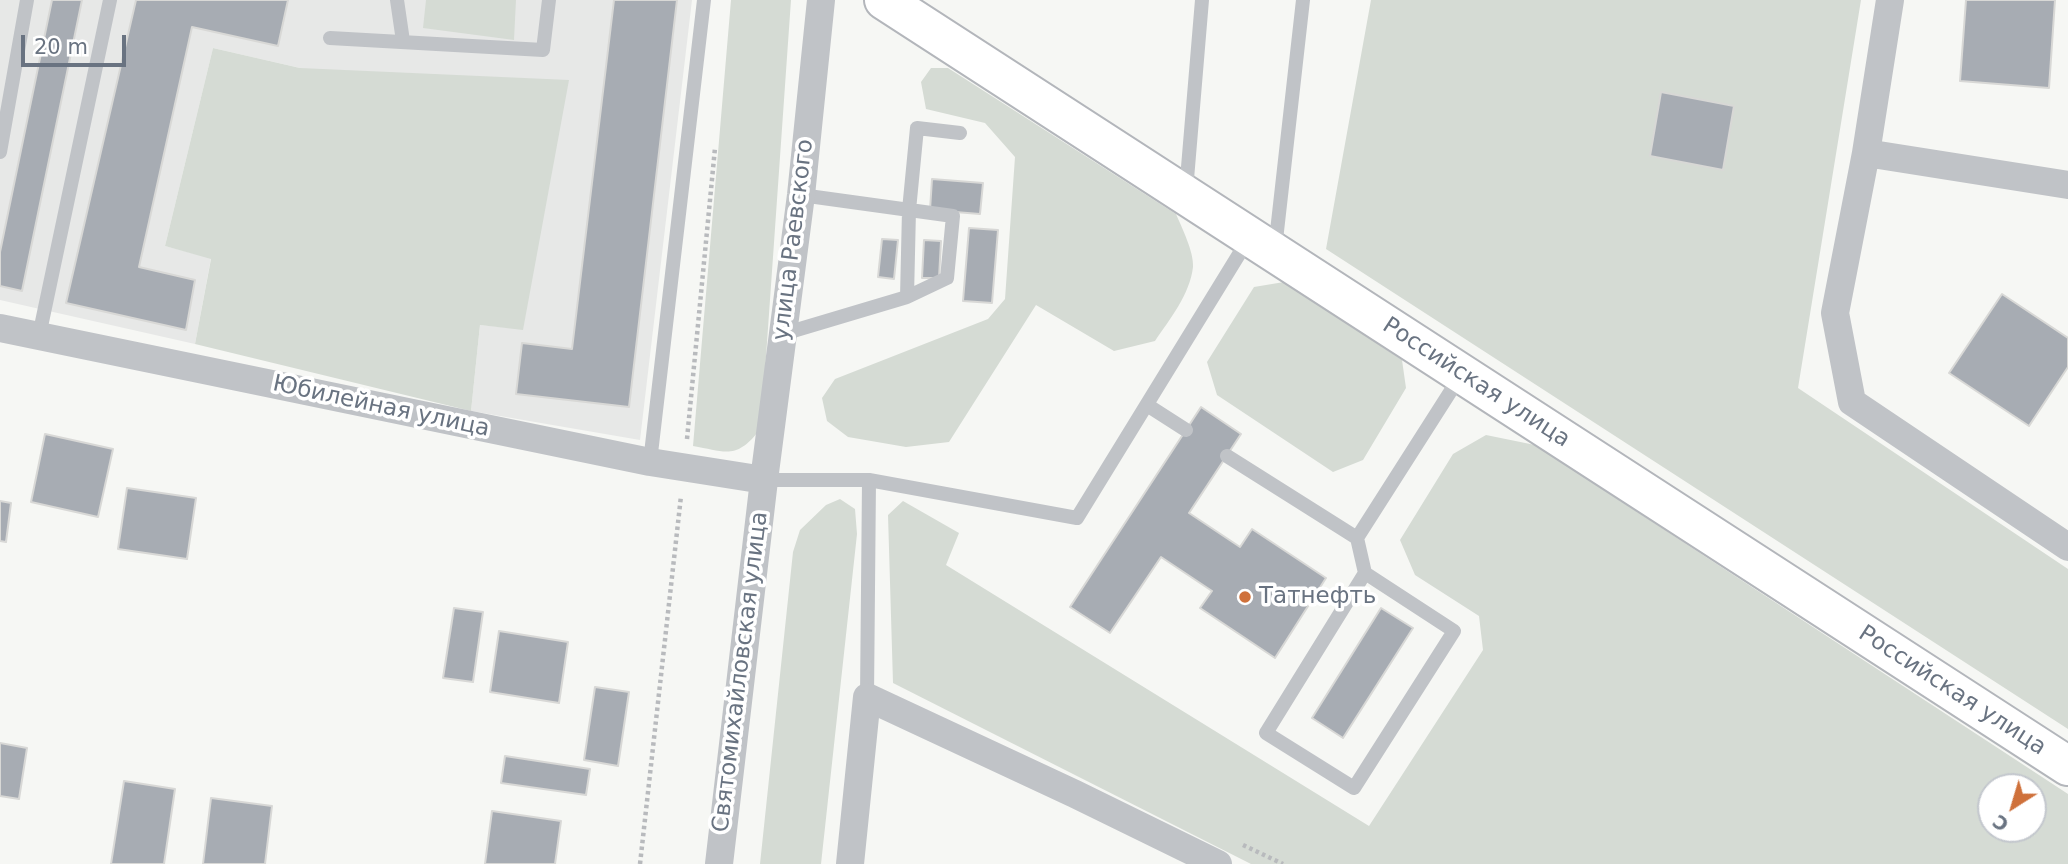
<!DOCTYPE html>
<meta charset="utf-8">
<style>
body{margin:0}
#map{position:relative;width:2068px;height:864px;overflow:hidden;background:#f6f7f4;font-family:"DejaVu Sans",sans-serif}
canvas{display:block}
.north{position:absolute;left:1977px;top:773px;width:70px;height:70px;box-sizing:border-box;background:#fff;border:2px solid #c3c7cd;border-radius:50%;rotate:217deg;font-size:19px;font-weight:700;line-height:28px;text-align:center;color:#697381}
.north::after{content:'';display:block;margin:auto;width:24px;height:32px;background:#cf713b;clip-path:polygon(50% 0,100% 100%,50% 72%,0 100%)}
.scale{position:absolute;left:21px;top:35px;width:105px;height:32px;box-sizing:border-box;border:4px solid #697381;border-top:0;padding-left:9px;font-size:21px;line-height:24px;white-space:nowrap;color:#697381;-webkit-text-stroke:5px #fff;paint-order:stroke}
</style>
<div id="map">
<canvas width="2068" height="864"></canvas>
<div class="north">С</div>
<div class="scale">20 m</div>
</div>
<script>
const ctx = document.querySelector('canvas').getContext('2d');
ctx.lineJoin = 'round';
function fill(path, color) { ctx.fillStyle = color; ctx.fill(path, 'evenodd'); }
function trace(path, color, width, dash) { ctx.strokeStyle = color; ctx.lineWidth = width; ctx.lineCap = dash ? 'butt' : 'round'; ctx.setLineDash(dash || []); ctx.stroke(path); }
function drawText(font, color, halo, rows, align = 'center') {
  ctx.font = font + ' "DejaVu Sans",sans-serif'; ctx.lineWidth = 7; ctx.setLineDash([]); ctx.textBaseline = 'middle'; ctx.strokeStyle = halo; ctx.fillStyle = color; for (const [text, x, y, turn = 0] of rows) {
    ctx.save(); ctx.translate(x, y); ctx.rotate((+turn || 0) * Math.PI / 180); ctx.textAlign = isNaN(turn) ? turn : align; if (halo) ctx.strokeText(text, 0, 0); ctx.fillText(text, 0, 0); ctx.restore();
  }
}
const built = new Path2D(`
 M0,0H692L640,440L471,411L480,325L522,329L300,68L213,48L165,246L211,258L195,344L0,300Z`);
const green = new Path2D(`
 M426,0H516L514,40L423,28Z
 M731,0H791L761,428C737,460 727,452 693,446Z
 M1371,0H1861L1798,388L2068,569V729L1326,249Z
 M213,48L300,68L569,80L523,330L480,325L471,411L195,344L211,259L165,246Z
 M931,68H948L1176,214C1182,228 1194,252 1193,267C1190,294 1170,319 1155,341L1114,351L1036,305L949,442L906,447L848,437L827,421L822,398L835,379L988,319L1005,299L1015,157L985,123L926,109L921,82Z
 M1284,282L1402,360L1406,388L1363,460L1333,472L1217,395L1207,362L1254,287Z
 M1486,435L1535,445L2068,794V864H1251L893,683L888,515L903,501L959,533L946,565L1369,826L1483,650L1479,616L1415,575L1400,540L1453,454ZM1991,787H2033V829H1991Z
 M840,499L855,509L857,534L821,864H760L793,552L800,530L826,505Z`);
const building = new Path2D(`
 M52,0H82L22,291L0,286V252Z
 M136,0H288L278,46L192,27L139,267L195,280L186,330L66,303Z
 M614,0H677L629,407L516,394L522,343L572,349Z
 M1966,0H2055L2049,88L1960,81Z
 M1661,92L1734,106L1723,170L1650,156Z
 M932,179L983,183L980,214L930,210Z
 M969,228L998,230L992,303L963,301Z
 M882,239L898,240L894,279L878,277Z
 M924,240L941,241L939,278H922Z
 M2002,294L2068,338V367L2029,426L1949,373Z
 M1201,407L1241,434L1189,513L1240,547L1252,529L1326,578L1275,658L1200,608L1212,591L1161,557L1110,633L1070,607Z
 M45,434L113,449L98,517L31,502Z
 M127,488L196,498L187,559L118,549Z
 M0,501L11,503L6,542L0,541Z
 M454,608L483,612L473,682L443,678Z
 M1381,608L1413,628L1343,738L1312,718Z
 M499,631L568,642L559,703L490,692Z
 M595,687L629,692L618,766L584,760Z
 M0,743L27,748L19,799L0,796Z
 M505,756L590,769L586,795L501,783Z
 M124,781L175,789L164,864H111Z
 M211,798L272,806L265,864H203Z
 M492,811L561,821L555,864H485Z`);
const path = new Path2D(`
 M687,439L715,148
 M1243,845L1283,864
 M640,864L681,496`);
const lane = new Path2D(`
 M397,0L403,41
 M330,38L543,50L549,0
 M0,152L27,0
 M1186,191L1202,0
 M1275,249L1303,0
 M907,297L909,210L917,128L960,133
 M783,334L907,297L947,278L953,216L801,195
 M39,336L110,0
 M1147,405L1186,430
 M1227,456L1357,538L1461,375
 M650,462L704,0
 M764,480H869L1077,518L1249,238
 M1357,538L1365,573L1454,631L1354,788L1266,733L1365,573
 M867,697L869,480`);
const street = new Path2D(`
 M1890,0L1866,153L1835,313L1852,402L2068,547
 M1866,153L2068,185
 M0,328L650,462L764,480
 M719,864L764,480L801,195L821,0
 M850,864L867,697L1075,794L1218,864`);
const secondary = new Path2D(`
 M884,0L2068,766`);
const markers = [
 [1245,597,7,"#cf713b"]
];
const streetNames = [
 ["улица Раевского",794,240,-83],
 ["Российская улица",1476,383,33],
 ["Юбилейная улица",381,407,12],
 ["Святомихайловская улица",741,672,-83],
 ["Российская улица",1952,691,33]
];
const poiNames = [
 ["Татнефть",1259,597]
];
fill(built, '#e7e8e7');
fill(green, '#d5dbd4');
fill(building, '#a7acb3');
trace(building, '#d8d8d6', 2);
trace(secondary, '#b3b6bb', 42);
trace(path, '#b8babd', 4.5, [3.5, 3.5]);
trace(lane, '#c0c3c7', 14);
trace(street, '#c0c3c7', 28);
trace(secondary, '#fff', 38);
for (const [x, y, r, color] of markers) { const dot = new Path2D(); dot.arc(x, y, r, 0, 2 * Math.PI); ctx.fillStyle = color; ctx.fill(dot); trace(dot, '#fff', 2.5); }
drawText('23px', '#697381', '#fff', streetNames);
drawText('23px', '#697381', '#fff', poiNames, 'left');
</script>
